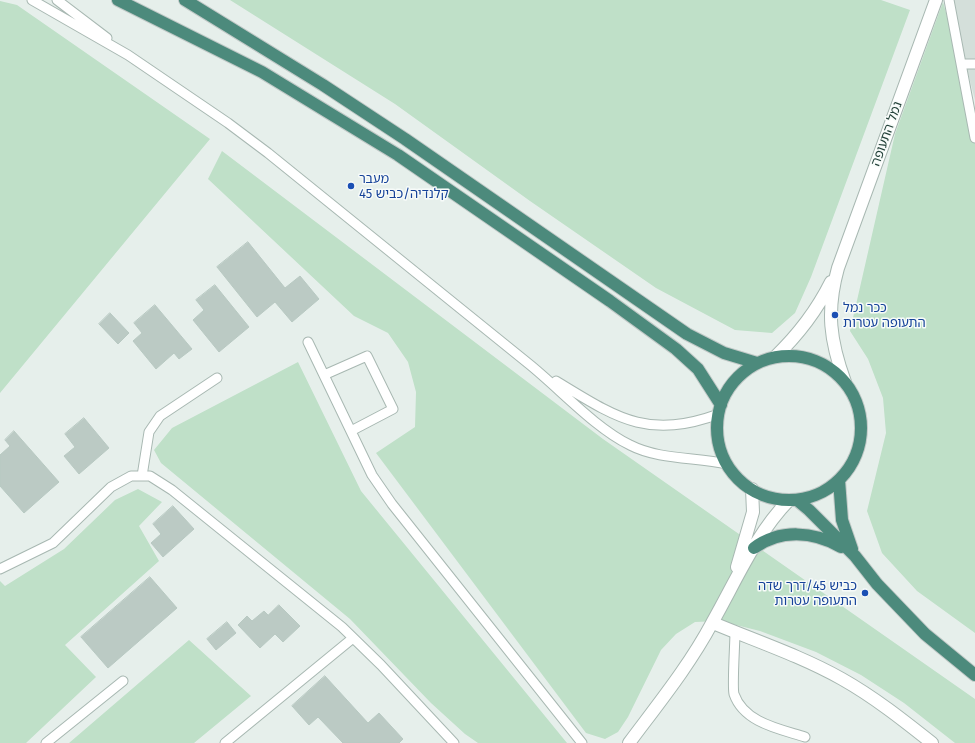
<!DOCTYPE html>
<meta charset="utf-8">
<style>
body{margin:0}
canvas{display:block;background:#e6efeb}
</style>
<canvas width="975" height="743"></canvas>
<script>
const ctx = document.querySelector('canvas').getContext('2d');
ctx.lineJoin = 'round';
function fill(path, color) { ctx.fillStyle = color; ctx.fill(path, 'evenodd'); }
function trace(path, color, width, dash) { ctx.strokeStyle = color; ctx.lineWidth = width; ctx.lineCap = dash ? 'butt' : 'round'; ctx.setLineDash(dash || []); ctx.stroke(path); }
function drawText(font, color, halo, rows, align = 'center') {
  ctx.font = font + ' "Fira Sans","Noto Sans Hebrew",sans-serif'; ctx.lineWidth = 3; ctx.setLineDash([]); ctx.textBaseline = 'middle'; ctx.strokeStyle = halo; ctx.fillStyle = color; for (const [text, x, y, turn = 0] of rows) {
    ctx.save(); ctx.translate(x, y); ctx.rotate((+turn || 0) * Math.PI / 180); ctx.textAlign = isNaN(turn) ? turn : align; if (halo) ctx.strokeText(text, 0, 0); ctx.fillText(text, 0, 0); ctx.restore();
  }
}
const built = new Path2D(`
 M949,0H975V100Z`);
const green = new Path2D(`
 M230,0H881L910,10L811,277L795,313L772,333L735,330L656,288L530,201L395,104Z
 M0,1L17,5L210,139L0,393Z
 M943,2L975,117V633L917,591L882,553L867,511L886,433L883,398L868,359L850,331L895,134Z
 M222,151L603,439L975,699V743H955L904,703L861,675L816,652L760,631L720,621L695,622L676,634L661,650L628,717L618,732L605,739L586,733L376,453L415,427L416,392L408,362L388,333L354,316L208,179Z
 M298,362L361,491L567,743H478L465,734L431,703L350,619L161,463L154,450L172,428Z
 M138,489L162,502L139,526L159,561L65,645L96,677L26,743H0V581L5,586L64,549L115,500Z
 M189,640L251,696L194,743H69Z`);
const building = new Path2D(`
 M248,242L285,288L300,276L319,299L292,322L275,302L257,317L217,267Z
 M215,285L249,327L219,352L193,320L204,310L196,300Z
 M155,305L192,349L179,359L174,353L156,369L133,341L142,333L134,323Z
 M110,313L129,333L118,344L99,324Z
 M84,418L109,448L79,474L64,456L75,447L65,434Z
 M14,431L59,482L24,513L0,486V455L10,446L5,440Z
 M173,506L194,529L163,557L151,543L161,534L153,524Z
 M150,577L177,608L108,668L81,637Z
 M279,605L300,626L283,642L275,634L260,648L238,625L247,616L252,621L264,611L268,615Z
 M227,622L236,633L216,650L207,639Z
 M325,676L368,723L379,713L403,739L399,743H343L318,717L309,725L292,706Z`);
const service = new Path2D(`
 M32,0L128,55L228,123L268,153C355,223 442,293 529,364C560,389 595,428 630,445C659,460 696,457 727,464
 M57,0L107,38
 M949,0L975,138
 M961,64H975
 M308,342L372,475L392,504L582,743
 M324,375L367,356L393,409L351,431
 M556,381C617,418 647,440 719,414
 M142,476L149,432L160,416L217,378
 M0,569L53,543L111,487L131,476H150L172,490L342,627L381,665L454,743
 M735,632C735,644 732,686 734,694C744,723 780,729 805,737
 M46,743L123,681
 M225,743L353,638`);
const minor = new Path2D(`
 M737,567L753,512L752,489
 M713,623C756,641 801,656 842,679C874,697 903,720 932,743
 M629,743C658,704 689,666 712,623C736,581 755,535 789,500`);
const tertiary = new Path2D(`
 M775,357C798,335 817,310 831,282
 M845,382C830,341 826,311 838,268L936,0`);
const trunk = new Path2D(`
 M118,0L262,72L398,155L610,301L676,349L698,369L721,405
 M185,0L323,85L405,139L687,334L724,353L757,363
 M717 428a72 72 0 1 1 144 0a72 72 0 1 1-144 0Z
 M839,480L842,520L852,549
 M797,500L809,510L855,556L877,584L925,634L975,675
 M754,548C780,529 813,531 841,547`);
const markers = [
 [351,186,4,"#1a4fb4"],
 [835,315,4,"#1a4fb4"],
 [865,593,4,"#1a4fb4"]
];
const streetNames = [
 ["נמל התעופה",887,134,-70]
];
const transitNames = [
 ["מעבר",359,179],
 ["קלנדיה/כביש 45",359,194],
 ["ככר נמל",843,308],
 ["התעופה עטרות",843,323],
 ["כביש 45/דרך שדה",857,586,"right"],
 ["התעופה עטרות",857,601,"right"]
];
fill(built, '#d4dfda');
fill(green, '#bfe0c8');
fill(building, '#bbcac4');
trace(building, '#b8c9c2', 1);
trace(service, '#a8b8b2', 11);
trace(minor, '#a8b8b2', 14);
trace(tertiary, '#a8b8b2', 14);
trace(trunk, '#c2cac8', 14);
trace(service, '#fff', 9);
trace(minor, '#fff', 12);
trace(tertiary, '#fff', 12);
trace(trunk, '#4c8a7c', 12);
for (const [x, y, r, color] of markers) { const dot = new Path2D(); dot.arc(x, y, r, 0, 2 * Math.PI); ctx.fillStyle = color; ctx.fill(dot); trace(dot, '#f7fbf9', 1.5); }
drawText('13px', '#24423a', '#f7fbf9', streetNames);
drawText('13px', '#164399', '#f7fbf9', transitNames, 'left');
</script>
